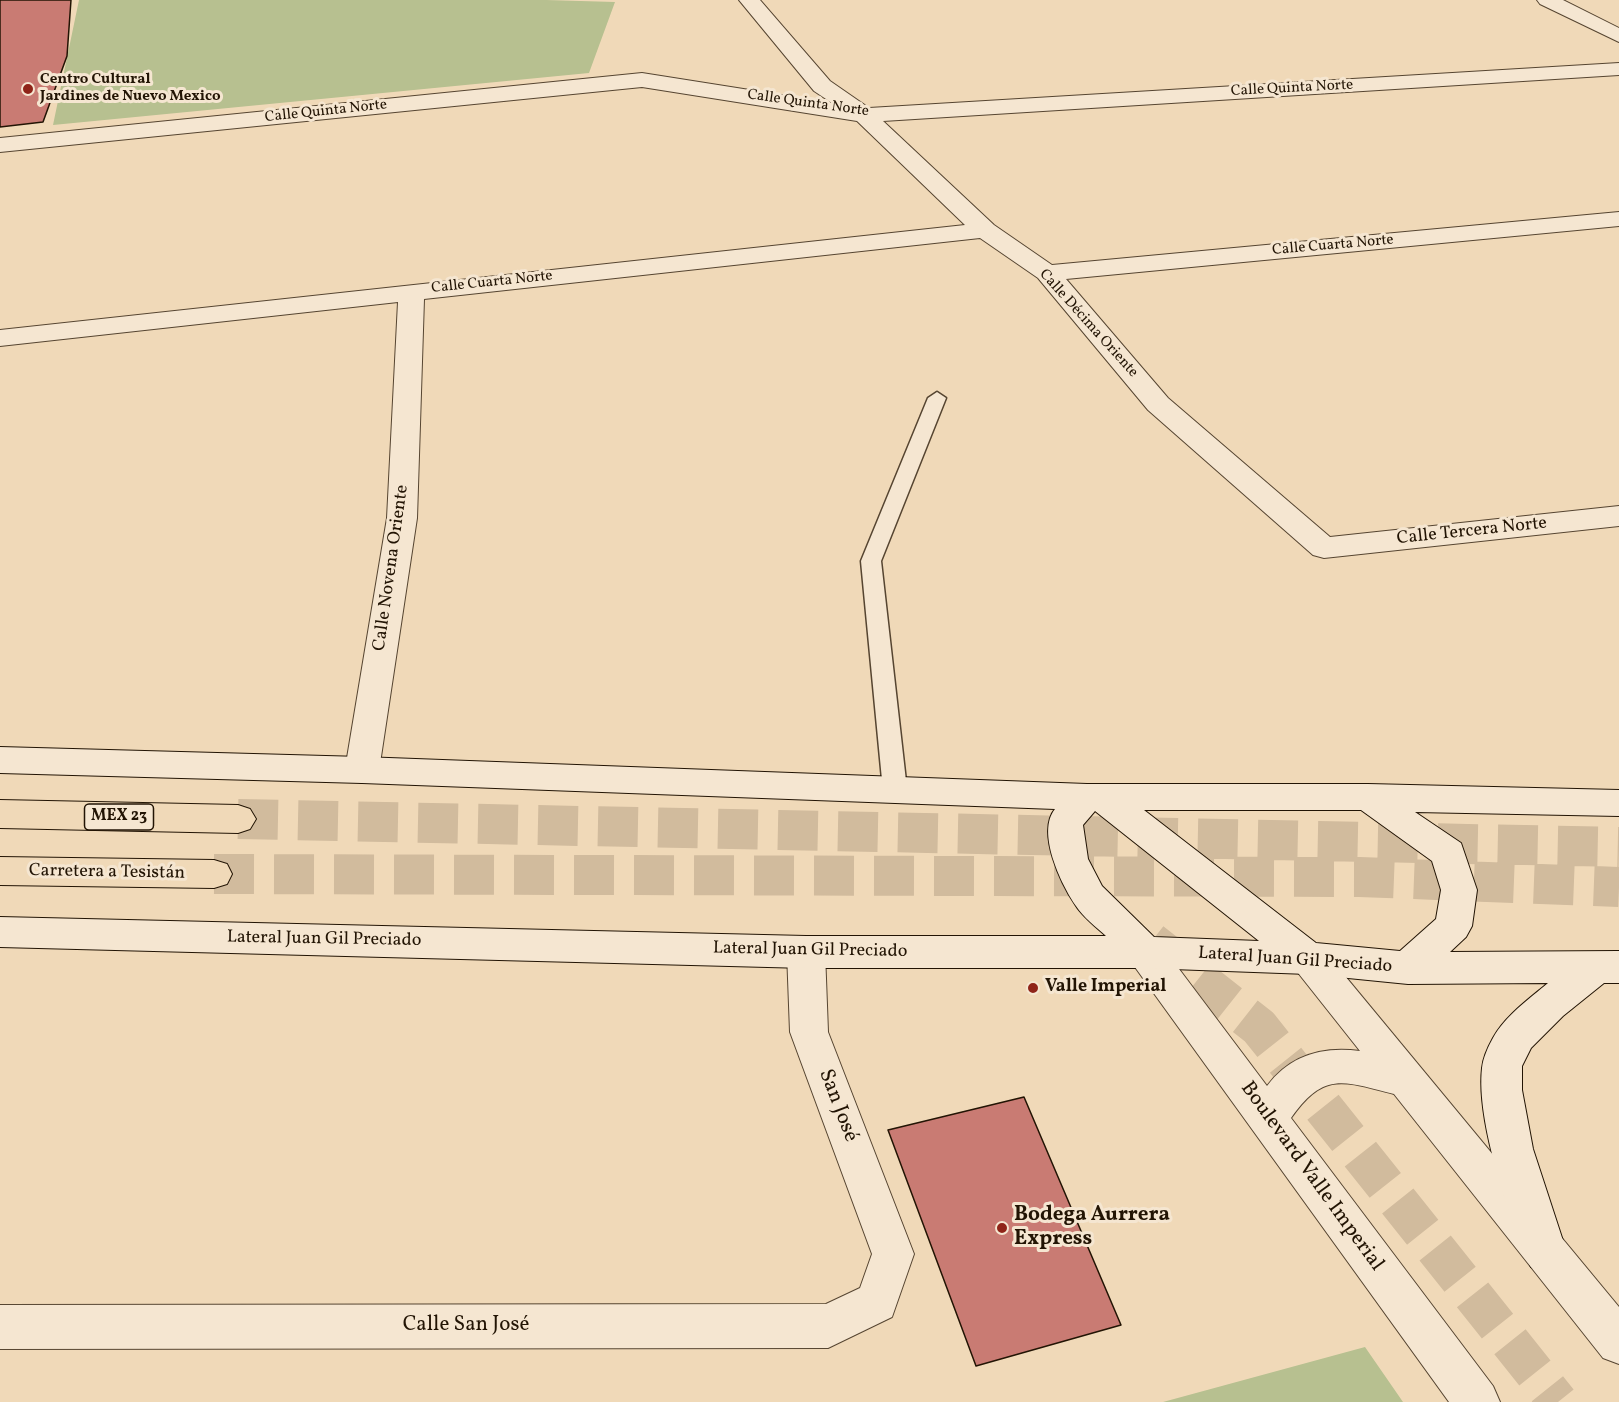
<!DOCTYPE html>
<meta charset="utf-8">
<style>
body{margin:0}
canvas{display:block;background:#f0d9b8}
</style>
<canvas width="1619" height="1402"></canvas>
<script>
const ctx = document.querySelector('canvas').getContext('2d');
ctx.lineJoin = 'round';
function fill(path, color) { ctx.fillStyle = color; ctx.fill(path, 'evenodd'); }
function trace(path, color, width, dash) { ctx.strokeStyle = color; ctx.lineWidth = width; ctx.lineCap = dash ? 'butt' : 'round'; ctx.setLineDash(dash || []); ctx.stroke(path); }
function drawText(font, color, halo, rows, align = 'center') {
  ctx.font = font + ' Vollkorn,serif'; ctx.lineWidth = 6; ctx.setLineDash([]); ctx.textBaseline = 'middle'; ctx.strokeStyle = halo; ctx.fillStyle = color; for (const [text, x, y, turn = 0] of rows) {
    ctx.save(); ctx.translate(x, y); ctx.rotate((+turn || 0) * Math.PI / 180); ctx.textAlign = isNaN(turn) ? turn : align; if (halo) ctx.strokeText(text, 0, 0); ctx.fillText(text, 0, 0); ctx.restore();
  }
}
const green = new Path2D(`
 M79,0H546L615,2L589,73L53,125Z
 M1365,1347L1403,1402H1163Z`);
const building = new Path2D(`
 M0,0H71L67,56L43,122L0,127Z
 M1024,1097L1121,1325L976,1366L888,1130Z`);
const primaryTunnel = new Path2D(`
 M238,819L1619,847
 M214,874L1359,877L1619,887
 M1151,942L1259,1027L1558,1402`);
const lane = new Path2D(`
 M937,392L946,398L881,561L907,790L903,796L895,799L887,796L883,790L861,561L928,398Z`);
const street = new Path2D(`
 M739,0H760L830,81L869,108L1619,63V75L883,121L994,225L1052,265L1619,212V226L1066,279L1168,398L1330,537L1619,506V526L1324,558L1313,555L1148,410L1038,278L980,238L424,299L417,518L379,770L374,779L362,783L350,779L345,770L387,518L398,302L0,346V330L965,225L857,121L642,87L0,152V138L642,73L832,103L814,91Z
 M1537,0H1563L1619,28V42L1540,4Z
 M806,936L819,941L825,952L828,1032L914,1254L892,1317L828,1348L0,1349V1305L826,1304L860,1288L872,1254L790,1032L787,952L793,941Z
 M1145,936L1158,941L1267,1086C1290,1055 1323,1046 1360,1051L1295,969L1289,958L1295,947L1308,942L1321,947L1619,1307V1364L1603,1358L1394,1094C1343,1081 1324,1071 1291,1118L1493,1386L1500,1402H1449L1132,963L1126,952L1132,941Z`);
const secondary = new Path2D(`
 M0,747L362,757L1087,784H1368L1619,790V816L1415,812L1461,843L1477,890L1472,926L1466,937L1450,952L1619,951V983H1604L1563,1016L1531,1048L1522,1066V1090L1533,1149L1567,1253L1561,1267L1546,1273L1531,1267C1509,1218 1476,1121 1482,1068C1483,1058 1488,1047 1493,1038C1505,1016 1529,999 1548,983L1408,984L1308,974L1145,968H806L0,947V917L806,936H1106C1096,927 1083,917 1076,906C1061,884 1036,832 1055,809L362,783L0,773ZM1144,810H1361L1432,861L1441,890L1436,919L1400,951L1316,943ZM1095,811L1259,941L1154,937L1102,886L1088,859L1083,825Z`);
const primary = new Path2D(`
 M0,800L238,805L250,809L256,819L250,829L238,833L0,828Z
 M0,857L214,860L227,864L232,874L227,884L214,888L0,885Z`);
const markers = [
 [28,89,6,"#8f2418"],
 [1033,988,6,"#8f2418"],
 [1002,1228,6,"#8f2418"]
];
const farPoinames = [
 ["Centro Cultural",40,80],
 ["Jardines de Nuevo Mexico",40,97]
];
const farStreetnames = [
 ["Calle Quinta Norte",1292,89,-3],
 ["Calle Quinta Norte",808,104,8],
 ["Calle Quinta Norte",326,112,-6],
 ["Calle Cuarta Norte",1333,246,-5],
 ["Calle Cuarta Norte",492,283,-6],
 ["Calle Décima Oriente",1088,324,48]
];
const shields = [
 [119,817,69]
];
const shieldNames = [
 ["MEX 23",119,817]
];
const streetNames = [
 ["Calle Tercera Norte",1472,532,-6],
 ["Calle Novena Oriente",392,568,-82],
 ["Carretera a Tesistán",107,873,1],
 ["Lateral Juan Gil Preciado",324,940,1],
 ["Lateral Juan Gil Preciado",810,951,1],
 ["Lateral Juan Gil Preciado",1295,961,4]
];
const poiNames = [
 ["Valle Imperial",1045,988]
];
const nearStreetnames = [
 ["San José",837,1106,69],
 ["Boulevard Valle Imperial",1311,1177,54],
 ["Calle San José",466,1326]
];
const nearPoinames = [
 ["Bodega Aurrera",1014,1216],
 ["Express",1014,1240]
];
fill(green, '#b7c090');
fill(building, '#c97b73');
trace(building, '#221404', 1.5);
trace(primaryTunnel, '#d1bb9d', 40, [40, 20]);
trace(lane, '#564531', 3);
trace(street, '#564531', 2);
trace(secondary, '#221404', 2);
trace(primary, '#221404', 2);
fill(lane, '#f5e6d1');
fill(street, '#f5e6d1');
fill(secondary, '#f5e6d1');
fill(primary, '#f0d9b8');
for (const [x, y, r, color] of markers) { const dot = new Path2D(); dot.arc(x, y, r, 0, 2 * Math.PI); ctx.fillStyle = color; ctx.fill(dot); trace(dot, '#f5e6d1', 2); }
drawText('bold 15px', '#221404', '#f5e6d1', farPoinames, 'left');
drawText('15px', '#221404', '#f5e6d1', farStreetnames);
for (const [x, y, w] of shields) { const box = new Path2D(); box.roundRect(x - w / 2, y - 13, w, 26, 4.5); ctx.fillStyle = '#f5e6d1'; ctx.fill(box); trace(box, '#221404', 1.5); }
drawText('bold 16px', '#221404', null, shieldNames);
drawText('18px', '#221404', '#f5e6d1', streetNames);
drawText('bold 18px', '#221404', '#f5e6d1', poiNames, 'left');
drawText('21px', '#221404', '#f5e6d1', nearStreetnames);
drawText('bold 21px', '#221404', '#f5e6d1', nearPoinames, 'left');
</script>
